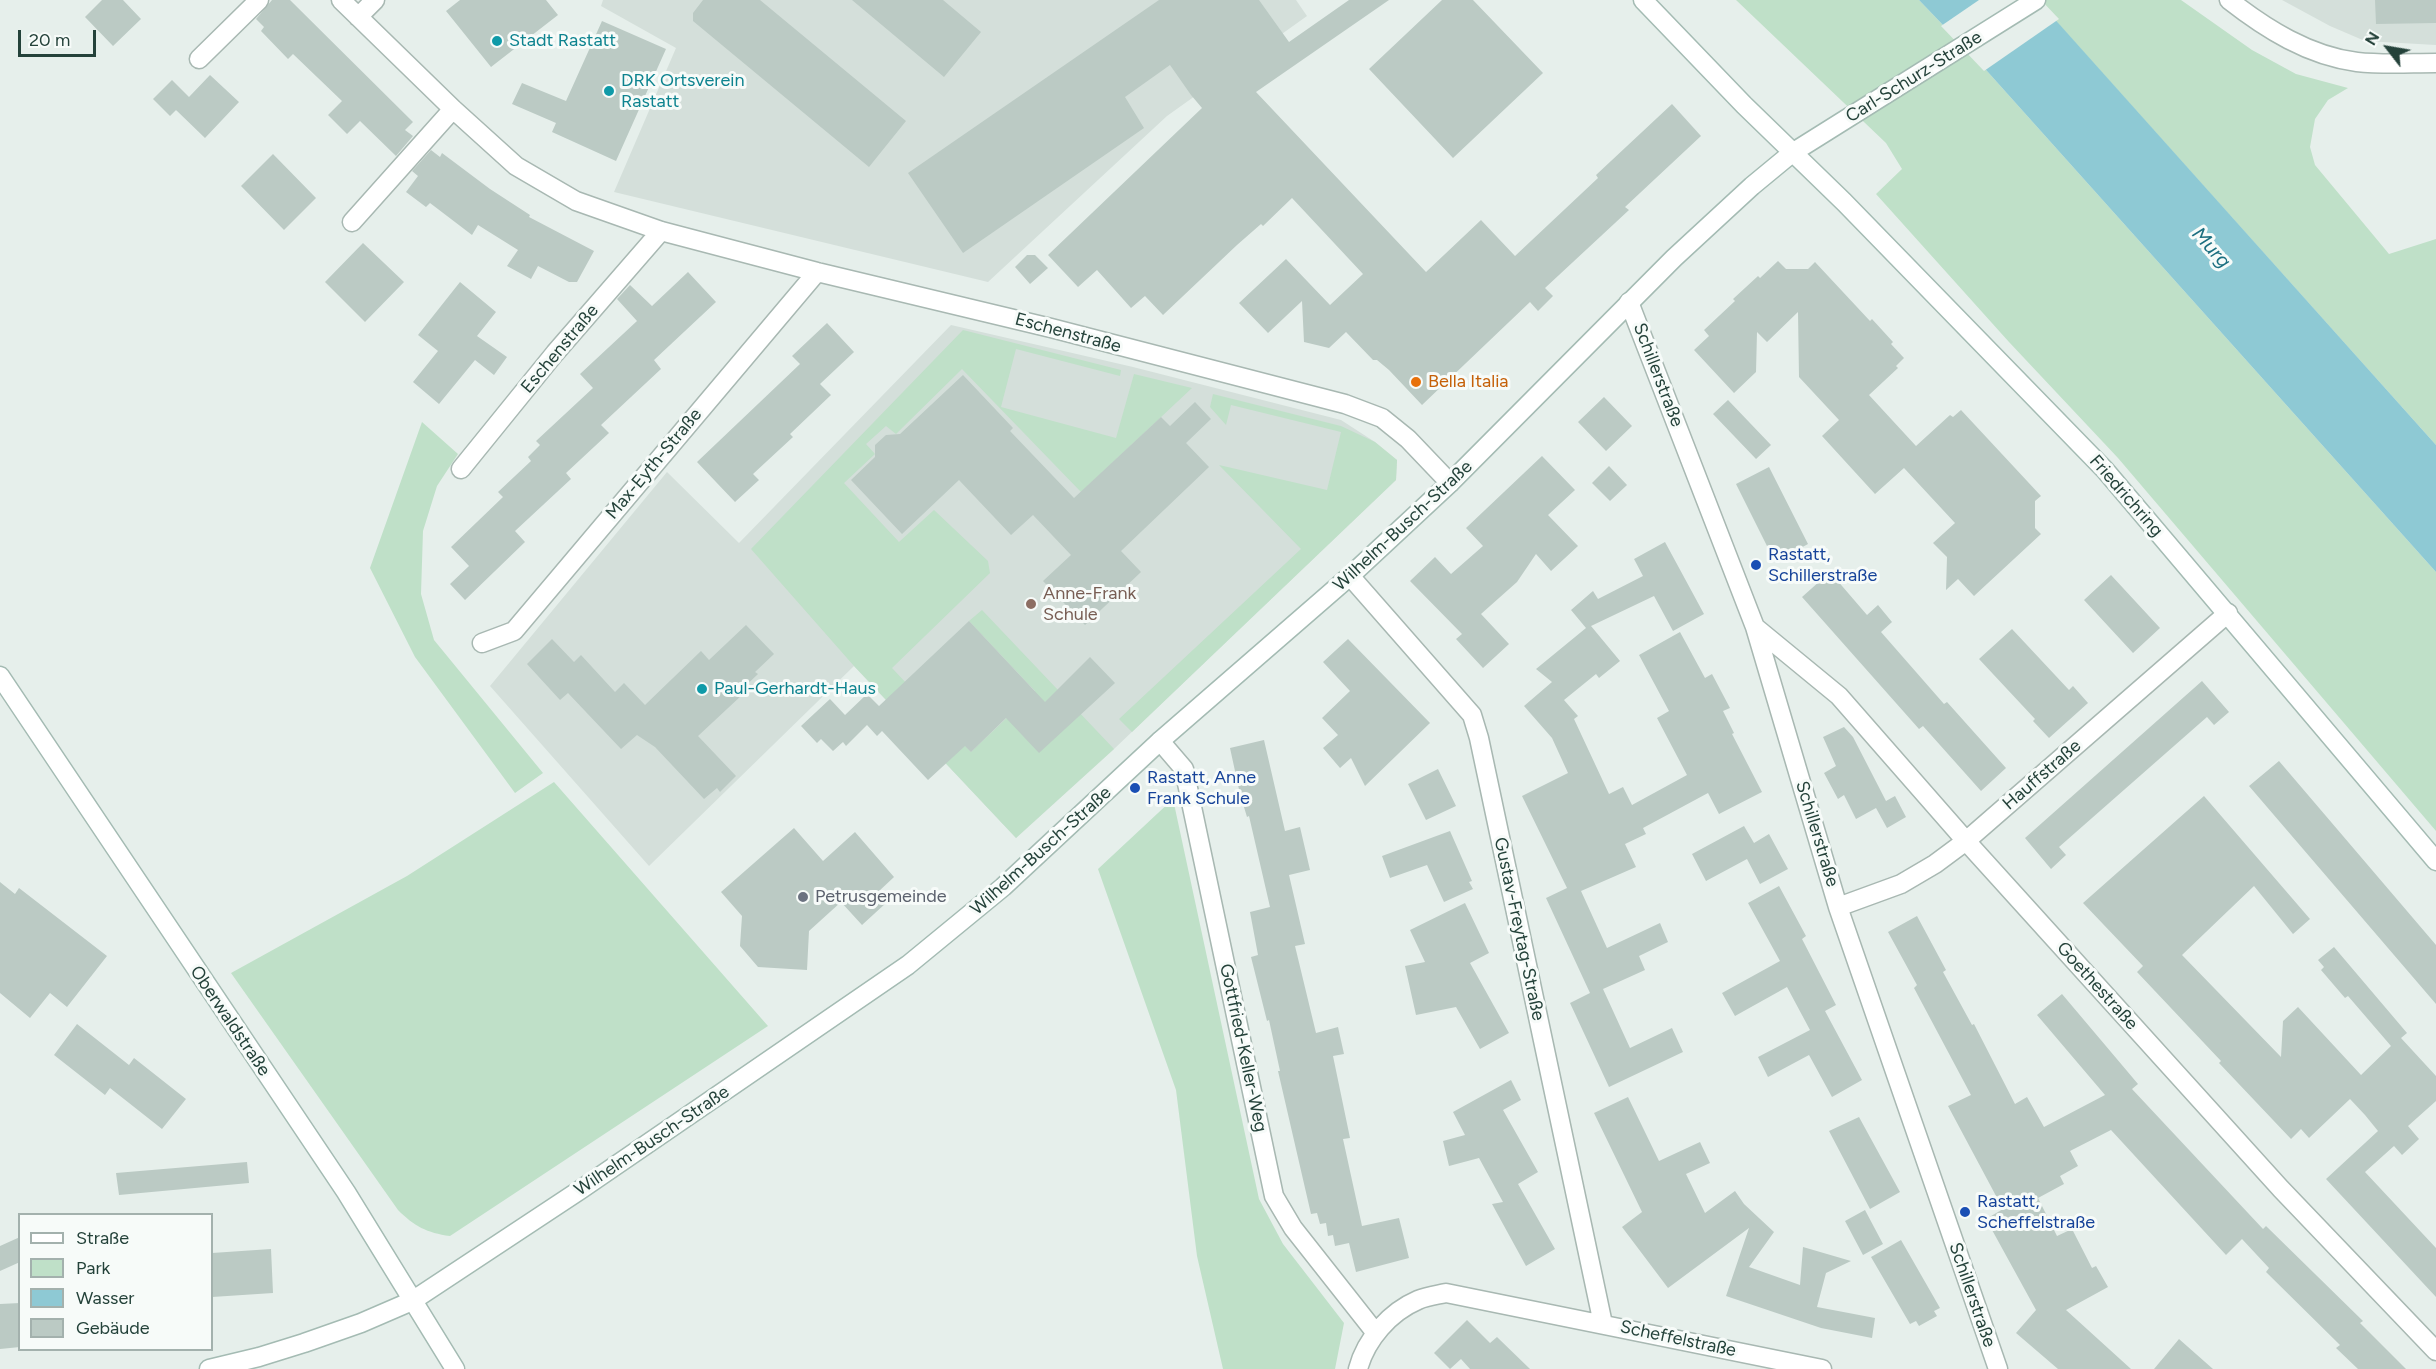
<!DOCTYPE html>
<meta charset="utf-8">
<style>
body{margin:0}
#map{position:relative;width:2436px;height:1369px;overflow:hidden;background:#e6efeb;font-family:Figtree,sans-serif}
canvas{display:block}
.legend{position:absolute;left:18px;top:1213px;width:195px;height:138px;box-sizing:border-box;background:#f7fbf9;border:2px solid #a3b1ad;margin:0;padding:8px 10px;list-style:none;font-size:18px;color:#24423a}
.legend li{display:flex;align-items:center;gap:12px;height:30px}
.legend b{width:30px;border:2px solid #a3b1ad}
.north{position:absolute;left:2358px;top:18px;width:60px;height:60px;-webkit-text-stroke:4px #f7fbf9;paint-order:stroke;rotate:301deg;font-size:16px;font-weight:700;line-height:24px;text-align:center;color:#24423a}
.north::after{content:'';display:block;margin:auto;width:21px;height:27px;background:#24423a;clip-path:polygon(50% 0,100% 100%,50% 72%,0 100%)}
.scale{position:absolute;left:18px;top:30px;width:78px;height:27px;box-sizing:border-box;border:3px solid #24423a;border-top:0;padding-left:8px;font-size:18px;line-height:21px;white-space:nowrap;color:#24423a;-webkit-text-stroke:4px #f7fbf9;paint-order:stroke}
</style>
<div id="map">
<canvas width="2436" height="1369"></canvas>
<ul class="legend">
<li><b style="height:8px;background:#fff"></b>Straße</li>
<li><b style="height:16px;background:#bfe0c8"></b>Park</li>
<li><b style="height:16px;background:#8ec9d4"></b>Wasser</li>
<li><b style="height:16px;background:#bbcac4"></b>Gebäude</li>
</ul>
<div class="north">N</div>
<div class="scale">20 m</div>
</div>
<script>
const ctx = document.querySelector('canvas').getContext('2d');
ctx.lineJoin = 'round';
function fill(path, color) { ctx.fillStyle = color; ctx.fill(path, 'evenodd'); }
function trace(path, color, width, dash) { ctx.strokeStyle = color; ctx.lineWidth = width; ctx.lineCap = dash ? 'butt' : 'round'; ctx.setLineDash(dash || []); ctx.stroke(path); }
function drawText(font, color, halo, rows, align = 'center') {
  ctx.font = font + ' Figtree,sans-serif'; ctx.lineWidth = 6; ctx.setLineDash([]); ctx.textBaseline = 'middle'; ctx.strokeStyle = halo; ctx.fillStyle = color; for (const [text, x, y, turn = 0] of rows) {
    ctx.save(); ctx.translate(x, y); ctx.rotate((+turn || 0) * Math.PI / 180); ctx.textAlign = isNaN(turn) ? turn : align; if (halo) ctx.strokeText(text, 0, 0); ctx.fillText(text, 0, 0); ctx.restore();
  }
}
const built = new Path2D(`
 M603,0H1296L1307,16L1167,116L988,282L614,192L676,48L601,6Z
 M2282,0H2436V45L2365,41L2330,26Z
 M951,325L1133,367L1341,420L1375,442L1397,460L1396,480L1114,749L1016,838L854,666L649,866L490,686L667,472L739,543Z`);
const green = new Path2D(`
 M1736,0H1919L1987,71L2436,572V831L2118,458L2009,342L1876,194L1902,169L1886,143Z
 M2037,0H2181L2252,50L2296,74L2348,88L2328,100L2315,119L2310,147L2315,165L2389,254L2436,239V445Z
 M963,330L1121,370L1120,376L1016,349L1001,407L1116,438L1134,374L1192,388L1081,492L962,369L896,434L886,426L866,444L875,454L844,483L899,542L934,510L988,561L990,573L892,668L971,752L1035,691L969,621L982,610L1114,749L1016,838L854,666L751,549Z
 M1213,394L1341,426L1375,442L1397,460L1396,480L1132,732L1119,719L1301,549L1219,465L1327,490L1341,432L1231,405L1226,425L1210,407Z
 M422,422L458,454L437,486L423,531L421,594L434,640L543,773L515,793L415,657L370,568Z
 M554,782L768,1026L450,1236C427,1233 414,1226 398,1210L231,973L407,876Z
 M1173,799L1259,1199L1283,1244L1344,1323L1335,1369H1223L1197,1256L1176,1090L1098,869Z`);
const water = new Path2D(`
 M1919,0H2037L2060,25L2436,445V572L1987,71Z`);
const pier = new Path2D(`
 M1979,0H2041L2059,19L1984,71L1941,26Z`);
const building = new Path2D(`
 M102,0H123L141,19L113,46L85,17Z
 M272,0H290L413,122L405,130L413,136L396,156L360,121L347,134L328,115L342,101L293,54L288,59L261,31L264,27L256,19Z
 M460,0H546L558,15L491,67L446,11Z
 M703,0H760L906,121L869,167L693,21V13Z
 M852,0H943L981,32L944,77Z
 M1159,0H1259L1289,42L1349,0H1389L1256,92L1426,272L1481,220L1515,256L1598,178L1596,175L1672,104L1701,136L1625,207L1629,210L1545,288L1553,296L1538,311L1530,302L1422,405L1389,370L1377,360H1373L1346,332L1329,348L1304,342L1302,301L1268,333L1239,303L1286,259L1330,305L1363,274L1292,198L1263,226L1261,224L1237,245L1163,315L1145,296L1131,308L1097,270L1078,287L1048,255L1202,108L1191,95L1170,65L1125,97L1144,128L963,253L908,173Z
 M1442,0H1473L1543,73L1453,158L1369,69Z
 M2375,0H2436V23L2376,24Z
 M602,21L666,49L616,161L552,132L556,123L512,104L522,83L566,101Z
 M210,75L239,102L205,138L176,110L182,104L170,116L153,99L172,80L189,97Z
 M431,150L440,157L442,153L490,189L530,215L529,217L594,251L577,282H569L538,266L531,279L507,266L518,250L478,225L472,235L430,203L426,207L406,192L418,176L412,171Z
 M273,154L316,198L284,230L241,186Z
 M363,243L404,282L365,322L325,282Z
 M1027,255H1035L1048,268L1030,284L1015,267Z
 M1778,261L1786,269H1808L1815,262L1870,321L1872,319L1893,342L1891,344L1904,358L1896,366L1898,368L1869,395L1916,446L1950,415L1953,417L1961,410L2041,496L2035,501V528L2041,534L1974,596L1958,579L1946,590L1947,557L1933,543L1955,523L1904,468L1875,494L1822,436L1839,420L1799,377L1798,312L1767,342L1757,332L1756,372L1734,393L1694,350L1709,336L1704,330L1735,301L1733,299L1758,276L1760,278Z
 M688,272L716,302L654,360L661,369L601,425L609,433L566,473L571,479L515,531L525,542L465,600L450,584L469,566L451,547L503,497L498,492L531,461L528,457L540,445L536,441L593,388L580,374L637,321L617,299L630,285L652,306Z
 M460,282L496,312L477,336L507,357L494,375L475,360L439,404L413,382L438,351L418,335Z
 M827,323L854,352L820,384L831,395L790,434L793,437L753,474L759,480L735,502L697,462L800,364L792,356Z
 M963,375L1013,428L1010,431L1074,498L1161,417L1170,426L1195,402L1211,419L1186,443L1209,467L1121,551L1141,572L1085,625L1043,581L1071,555L1033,515L1011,535L959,480L902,534L851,480L875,457V445L886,435L900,434Z
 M1604,397L1632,426L1606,451L1578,422Z
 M1728,400L1771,445L1756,459L1713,414Z
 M1542,456L1575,490L1548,515L1578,546L1551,571L1536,554L1517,582L1481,614L1509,644L1483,668L1456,639L1462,634L1410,581L1435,557L1451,574L1483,546L1466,528Z
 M1609,466L1627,485L1610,501L1592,483Z
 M1769,467L1808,544L1775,562L1736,484Z
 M1665,542L1704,614L1673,631L1654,596L1591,626L1620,661L1599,678L1596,674L1564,700L1578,716L1574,719L1609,794L1623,787L1632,805L1687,775L1657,718L1669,711L1639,655L1680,632L1705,678L1712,674L1730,708L1723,711L1734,733L1732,734L1762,792L1719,814L1708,793L1643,828L1646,834L1625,844L1636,867L1581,891L1607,948L1660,923L1668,942L1639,956L1645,970L1603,989L1630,1048L1672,1028L1683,1052L1609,1087L1570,1003L1590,993L1546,898L1567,888L1522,796L1568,773L1552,738L1524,706L1552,682L1536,669L1586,628L1571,610L1593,591L1598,599L1643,576L1634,559Z
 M1830,572L1867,615L1878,605L1892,622L1881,632L1944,704L1947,702L2006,768L1981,791L1923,726L1919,729L1802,597Z
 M2111,575L2160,628L2133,653L2084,600Z
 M969,621L1045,702L1090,657L1115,683L1039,753L1006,718L971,752L965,746L928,780L882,731L877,736L867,725L846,746L843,742L833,751L821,739L817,743L801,726L830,699L845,715L867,694L879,706Z
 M746,625L774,654L755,672L758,674L739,692L742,695L698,736L736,776L720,792L717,788L704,799L655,747L637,735L621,749L568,693L560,700L527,664L552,639L574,662L581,655L615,692L624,683L645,705L701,651L709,660Z
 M2012,629L2069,690L2073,686L2088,703L2049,738L2033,721L2035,719L1979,659Z
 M1348,639L1430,723L1365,786L1351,758L1340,768L1323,748L1338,735L1322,718L1350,691L1323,662Z
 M2202,681L2229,712L2214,725L2207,717L2059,847L2066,855L2051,869L2025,838Z
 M1844,727L1853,737L1886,801L1895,796L1906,817L1887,828L1876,808L1856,819L1844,795L1838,799L1824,773L1836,766L1823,737Z
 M1264,740L1285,831L1300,827L1310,870L1289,875L1305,944L1295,946L1316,1033L1338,1027L1344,1054L1333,1056L1350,1138L1343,1139L1362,1226L1399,1218L1409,1258L1356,1272L1349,1243L1335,1246L1333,1235L1328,1236L1326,1223L1320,1224L1317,1213L1311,1214L1278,1071H1280L1269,1020L1267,1021L1251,957L1258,955L1250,912L1270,907L1249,816L1247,817L1240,794L1230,748Z
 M2279,761L2436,945V1004L2249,786Z
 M1438,769L1456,806L1426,820L1408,784Z
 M2204,796L2310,919L2293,934L2254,886L2182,955L2281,1057L2283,1021L2298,1007L2361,1075L2391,1046L2348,996L2345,998L2321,970L2324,967L2318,960L2334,947L2407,1033L2401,1038L2436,1076V1101L2408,1126L2419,1139L2402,1155L2394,1146L2365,1172L2436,1248V1297L2326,1179L2378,1131L2365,1115L2350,1099L2309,1138L2301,1129L2291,1139L2219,1063L2221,1061L2137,972L2143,966L2083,903Z
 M1744,826L1754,843L1769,834L1788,869L1760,884L1747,859L1706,881L1692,854Z
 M794,828L823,861L855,832L894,877L877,893L886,903L862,925L841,902L809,931L807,970L758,967L740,946L742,916L721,892Z
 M1450,831L1472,881L1469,882L1473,889L1444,902L1427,865L1390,878L1382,856Z
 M0,882L15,894L19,888L107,956L67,1007L50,993L30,1018L0,993Z
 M1779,886L1806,936L1802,939L1836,1005L1825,1011L1862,1080L1832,1097L1809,1055L1768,1077L1758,1057L1810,1030L1787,987L1735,1016L1722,993L1780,961L1748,903Z
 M1465,903L1489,953L1470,963L1509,1033L1480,1049L1456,1007L1416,1015L1405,966L1425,962L1410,930Z
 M1917,916L1946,970L1943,972L1972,1025L1974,1024L2015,1104L2027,1097L2044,1127L2105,1095L2037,1015L2062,994L2138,1084L2132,1089L2263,1229L2266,1226L2363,1321L2360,1323L2406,1369H2358L2336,1348L2340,1345L2266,1272L2269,1268L2242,1239L2226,1255L2111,1130L2070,1151L2078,1166L2060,1176L2064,1184L2038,1198L2057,1236L2072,1229L2092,1268L2096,1266L2108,1287L2066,1310L2131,1369H2058L2016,1333L2036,1310L1986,1219L2003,1209L1948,1106L1971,1095L1914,988L1917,985L1888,932Z
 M77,1024L129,1065L134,1058L186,1099L162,1129L110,1088L105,1095L54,1055Z
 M1511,1080L1521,1100L1503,1110L1538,1172L1518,1184L1555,1249L1526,1266L1492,1204L1503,1202L1479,1158L1449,1166L1443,1141L1465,1135L1453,1112Z
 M1628,1097L1659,1161L1700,1142L1710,1163L1686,1174L1705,1213L1735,1191L1744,1204L1774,1232L1749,1267L1800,1285L1803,1247L1851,1261L1826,1273L1817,1307L1875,1318L1872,1338L1821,1328L1726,1296L1749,1228L1668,1288L1622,1227L1642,1212L1594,1113Z
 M1859,1117L1900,1192L1870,1209L1829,1131Z
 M247,1162L249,1183L119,1195L116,1173Z
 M1865,1210L1883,1244L1863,1255L1845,1221Z
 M20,1237V1262L0,1271V1246Z
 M1901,1240L1940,1308L1934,1311L1937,1316L1919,1326L1916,1321L1910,1324L1871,1257Z
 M271,1249L273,1293L212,1297V1253Z
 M20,1303V1347L0,1349V1304Z
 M1467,1320L1490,1343L1497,1337L1530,1369H1470L1461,1359L1450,1369L1434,1353Z
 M2179,1339L2213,1369H2154Z`);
const street = new Path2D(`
 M341,0L453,109L516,166L576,201L661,231L817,272L1051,328L1345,404L1382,418L1408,439L1450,483
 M2229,0C2266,29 2309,56 2357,62C2383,65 2410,63 2436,63
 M358,17L375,0
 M199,59L259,0
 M352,222L453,109
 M1629,302L1755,627L1838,907L1998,1369
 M461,469L555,353L661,231
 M1350,576L1472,715L1479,738L1603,1324
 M1755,627L1839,696L1966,841L2281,1189L2436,1351
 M482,643L514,631L817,272
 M1160,741L1184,769L1274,1196L1293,1228L1375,1332
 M1838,907L1901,884L1935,864L1966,841L2228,613
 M1358,1369C1366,1339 1390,1312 1418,1300C1427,1296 1437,1295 1446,1293L1822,1369`);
const secondary = new Path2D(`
 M1643,0L1744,105L1844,202L2105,470L2436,861
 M0,676L346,1192L455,1369
 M209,1369L259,1357L304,1343L361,1323L412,1301L580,1190L908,965L1003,887L1160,741L1350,576L1450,483L1674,258L1752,186L1792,153L2036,0`);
const markers = [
 [497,41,6,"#0f9aa8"],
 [609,91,6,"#0f9aa8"],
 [1416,382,6,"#e8710a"],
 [1756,565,6,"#1a4fb4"],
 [1031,604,6,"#8d6e63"],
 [702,689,6,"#0f9aa8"],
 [1135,788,6,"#1a4fb4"],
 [803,897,6,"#6b7280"],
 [1965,1212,6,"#1a4fb4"]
];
const cultureNames = [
 ["Stadt Rastatt",509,41],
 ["DRK Ortsverein",621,81],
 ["Rastatt",621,102],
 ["Paul-Gerhardt-Haus",714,689]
];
const streetNames = [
 ["Carl-Schurz-Straße",1914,77,-32],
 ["Eschenstraße",1068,333,15],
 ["Eschenstraße",560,349,-50],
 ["Schillerstraße",1658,375,69],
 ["Max-Eyth-Straße",654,464,-50],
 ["Friedrichring",2126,496,49],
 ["Wilhelm-Busch-Straße",1403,526,-43],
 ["Hauffstraße",2042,775,-41],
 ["Schillerstraße",1817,834,73],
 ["Wilhelm-Busch-Straße",1041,851,-42],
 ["Gustav-Freytag-Straße",1519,929,78],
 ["Goethestraße",2097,986,48],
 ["Oberwaldstraße",230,1021,56],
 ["Gottfried-Keller-Weg",1243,1048,78],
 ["Wilhelm-Busch-Straße",652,1141,-34],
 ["Schillerstraße",1972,1295,71],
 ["Scheffelstraße",1678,1339,12]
];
const foodNames = [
 ["Bella Italia",1428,382]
];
const transitNames = [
 ["Rastatt,",1768,555],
 ["Schillerstraße",1768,576],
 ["Rastatt, Anne",1147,778],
 ["Frank Schule",1147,799],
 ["Rastatt,",1977,1202],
 ["Scheffelstraße",1977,1223]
];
const educationNames = [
 ["Anne-Frank",1043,594],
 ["Schule",1043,615]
];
const worshipNames = [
 ["Petrusgemeinde",815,897]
];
const waterNames = [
 ["Murg",2211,248,48]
];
fill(built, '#d4dfda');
fill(green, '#bfe0c8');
fill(water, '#8ec9d4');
fill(pier, '#e6efeb');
fill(building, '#bbcac4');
trace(street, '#a8b8b2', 21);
trace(secondary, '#a4bbb3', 21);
trace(street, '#fff', 18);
trace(secondary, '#fff', 18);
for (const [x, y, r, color] of markers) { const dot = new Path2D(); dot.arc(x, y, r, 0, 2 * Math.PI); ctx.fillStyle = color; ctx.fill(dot); trace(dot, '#f7fbf9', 2); }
drawText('18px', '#0d838f', '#f7fbf9', cultureNames, 'left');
drawText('18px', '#24423a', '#f7fbf9', streetNames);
drawText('18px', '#c56008', '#f7fbf9', foodNames, 'left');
drawText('18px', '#164399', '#f7fbf9', transitNames, 'left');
drawText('18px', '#785e54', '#f7fbf9', educationNames, 'left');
drawText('18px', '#5b616d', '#f7fbf9', worshipNames, 'left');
drawText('italic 20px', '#1c6f80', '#f7fbf9', waterNames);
</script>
